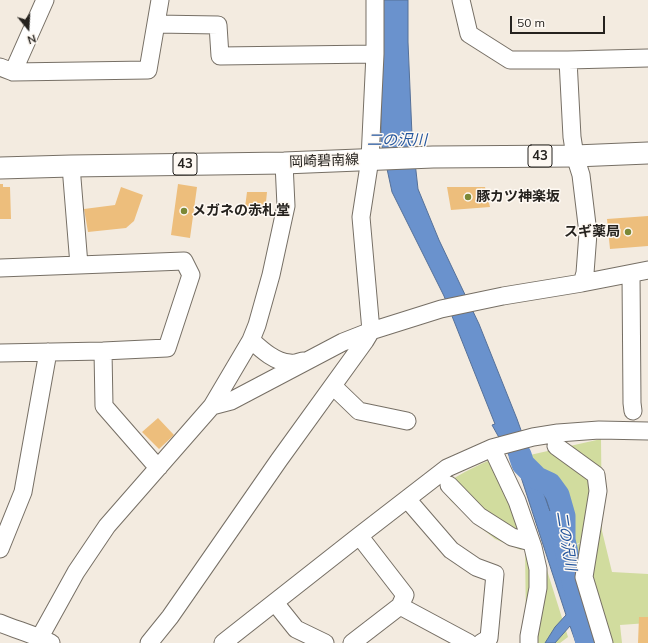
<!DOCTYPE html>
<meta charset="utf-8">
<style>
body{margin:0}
#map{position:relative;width:648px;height:643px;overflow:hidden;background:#f3ebe0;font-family:Mulish,sans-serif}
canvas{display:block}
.north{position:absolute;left:8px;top:8px;width:40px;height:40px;-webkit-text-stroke:3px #fef9f3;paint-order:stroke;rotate:162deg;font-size:11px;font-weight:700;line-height:16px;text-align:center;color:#25221e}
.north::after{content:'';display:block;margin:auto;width:14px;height:18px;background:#25221e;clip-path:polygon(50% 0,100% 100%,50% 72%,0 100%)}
.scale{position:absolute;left:510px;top:16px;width:95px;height:18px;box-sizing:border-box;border:2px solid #25221e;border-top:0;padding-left:5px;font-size:12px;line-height:14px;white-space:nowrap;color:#25221e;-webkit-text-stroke:3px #fef9f3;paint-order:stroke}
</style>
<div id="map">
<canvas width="648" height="643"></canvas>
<div class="north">N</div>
<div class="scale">50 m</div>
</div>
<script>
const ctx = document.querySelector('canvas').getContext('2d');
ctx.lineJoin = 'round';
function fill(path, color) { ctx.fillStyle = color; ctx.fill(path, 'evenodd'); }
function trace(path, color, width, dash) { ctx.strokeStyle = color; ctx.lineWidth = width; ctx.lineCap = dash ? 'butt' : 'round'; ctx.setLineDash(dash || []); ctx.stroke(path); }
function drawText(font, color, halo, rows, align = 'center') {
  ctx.font = font + ' Mulish,"Noto Sans JP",sans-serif'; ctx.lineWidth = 3; ctx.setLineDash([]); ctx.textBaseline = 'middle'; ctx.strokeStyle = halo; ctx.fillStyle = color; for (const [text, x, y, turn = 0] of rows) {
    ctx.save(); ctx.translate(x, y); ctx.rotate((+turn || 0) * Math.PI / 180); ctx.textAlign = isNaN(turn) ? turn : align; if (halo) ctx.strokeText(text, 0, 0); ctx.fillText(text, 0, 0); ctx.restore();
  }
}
const green = new Path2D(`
 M601,439L602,531L612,572L648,574V623L620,625L622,643H598L571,548L584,541L574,545L568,497L530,455Z
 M504,455L522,491L568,637L560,643H522L526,626L525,546L521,550L495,539L475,523L450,500L443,485C462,473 482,462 504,455Z`);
const water = new Path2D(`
 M383,0H408V42L412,135L418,189L439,240L479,324L517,419L550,511L533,459L560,487L573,562L559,536L582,598L593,643H576L570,626L555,643H545L555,627L566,615L521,477L492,425L495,424L444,296L392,192L381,141Z`);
const river = new Path2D(`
 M520,455L523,464L537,478L550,484L558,495L564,516V540L587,643`);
const building = new Path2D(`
 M0,184H3V187H10L11,219H0Z
 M178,184L197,187L190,238L171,235Z
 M121,187L143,195L134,221L126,228L88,232L84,209L115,205Z
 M447,187H485L490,207L451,210Z
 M247,192H267L265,212L244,215Z
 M648,216V246L610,249L607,219Z
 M158,418L174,435L159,449L142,432Z
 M639,617H648V643H638Z`);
const minor = new Path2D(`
 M461,0L469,34L510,60H568
 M156,24L218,25L220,56L375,54
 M0,67L13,72L148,70L160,0
 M13,72L45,0
 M71,166L79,265
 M0,268L184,261L191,275L167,348L103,351L0,353
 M631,274L632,403L633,411
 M582,283L585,273L588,233L581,175L575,156L572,137L568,60L648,58
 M251,340C262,350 275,362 290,363C294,364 299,362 303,361
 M103,351L104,406L152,461L159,467
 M333,386L359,411L407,421
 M212,406L231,401L343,342L371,331L441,309L503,296L582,283L648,270
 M556,446L596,475L598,491L584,577L604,643
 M492,448L517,501L533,547L538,569V588L529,636V643
 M449,485L479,516L512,537L531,542
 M407,499L451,550L476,567L495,574L489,638L481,643
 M0,549L23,492L48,352
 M276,602L280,609L296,629L325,643
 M400,606L469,643
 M0,623C17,630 35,635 51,643
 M38,643L40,637L76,572L107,526L212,406L251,340L257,325L271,275L286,206L284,163
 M149,643L170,617L279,460L365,341L371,331L361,217L370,159L375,54V0
 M223,643L359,536L447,468L492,448L533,437L558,433L599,430L648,431
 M352,643L400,606L405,595L364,542L359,536`);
const major = new Path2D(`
 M0,168L71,166L284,163L433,157L575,156L648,153`);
const markers = [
 [468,197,4,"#7b8836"],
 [184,211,4,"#7b8836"],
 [628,232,4,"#7b8836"]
];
const shields = [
 [540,156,24],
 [185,164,24]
];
const shieldNames = [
 ["43",540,156],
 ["43",185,164]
];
const streetNames = [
 ["岡崎碧南線",324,161,-2]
];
const poiNames = [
 ["豚カツ神楽坂",476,197],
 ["メガネの赤札堂",192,211],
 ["スギ薬局",620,232,"right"]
];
const waterNames = [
 ["二の沢川",397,140],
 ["二の沢川",566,541,81]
];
fill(green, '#d1dc9e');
fill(water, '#6a92cd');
trace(water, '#557098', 1);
trace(river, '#6a92cd', 23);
fill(building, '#edbe7c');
trace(minor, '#766f65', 19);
trace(major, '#766f65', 23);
trace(minor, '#fff', 17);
trace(major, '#fff', 21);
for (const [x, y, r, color] of markers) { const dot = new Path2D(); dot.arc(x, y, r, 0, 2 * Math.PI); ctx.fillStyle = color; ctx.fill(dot); trace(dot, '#fef9f3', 1.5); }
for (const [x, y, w] of shields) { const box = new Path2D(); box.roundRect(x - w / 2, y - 11, w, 22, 3); ctx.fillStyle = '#fef9f3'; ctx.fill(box); trace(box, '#25221e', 1); }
drawText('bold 13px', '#25221e', null, shieldNames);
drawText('14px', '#25221e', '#fef9f3', streetNames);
drawText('bold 14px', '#25221e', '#fef9f3', poiNames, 'left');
drawText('italic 15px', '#23559d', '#fef9f3', waterNames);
</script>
